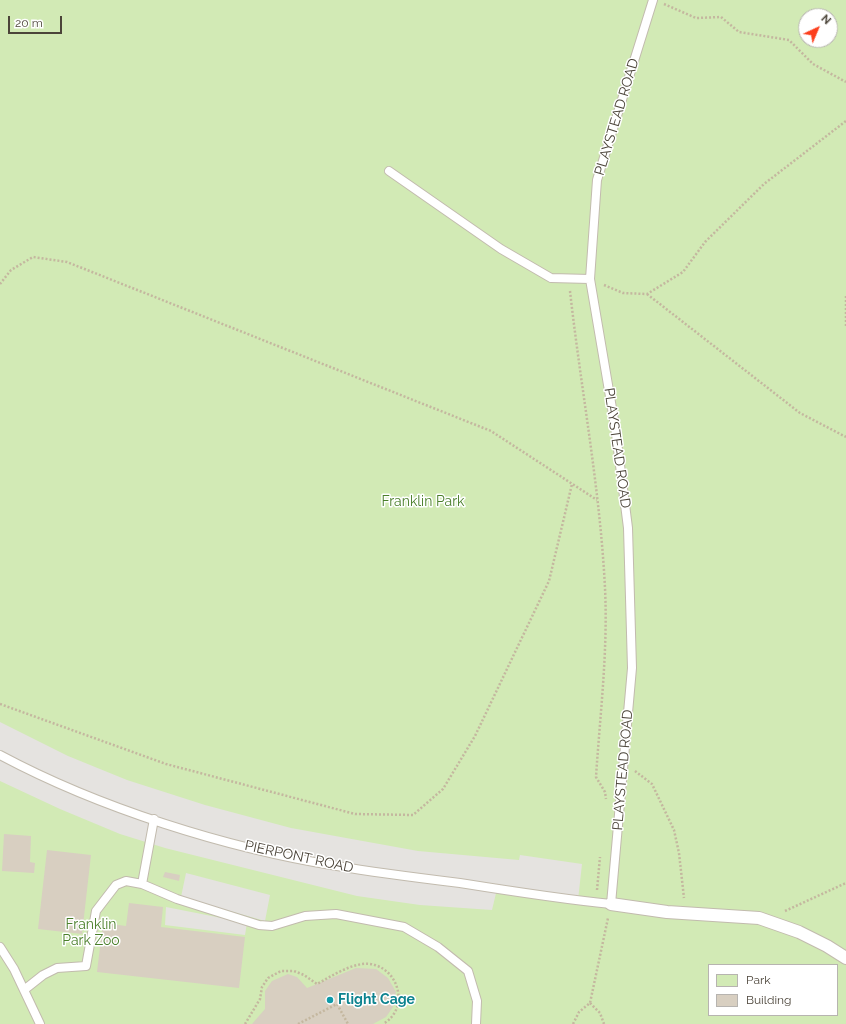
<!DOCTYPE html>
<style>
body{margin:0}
#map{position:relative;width:846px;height:1024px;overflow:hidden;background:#f6f3ec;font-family:Raleway,sans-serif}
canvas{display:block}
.legend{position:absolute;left:708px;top:964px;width:130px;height:52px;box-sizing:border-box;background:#fff;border:1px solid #b7b4b0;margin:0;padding:5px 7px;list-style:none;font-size:12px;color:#4b4439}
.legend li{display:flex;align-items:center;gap:8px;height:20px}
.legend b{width:20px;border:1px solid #b7b4b0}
.north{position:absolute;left:798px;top:8px;width:40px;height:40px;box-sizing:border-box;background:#fff;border:1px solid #b7b4b0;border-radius:50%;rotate:44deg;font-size:11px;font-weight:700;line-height:16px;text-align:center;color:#4b4439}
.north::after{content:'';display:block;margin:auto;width:14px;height:18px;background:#fc3f1d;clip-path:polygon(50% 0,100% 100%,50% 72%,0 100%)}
.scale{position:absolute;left:8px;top:16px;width:54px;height:18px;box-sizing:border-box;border:2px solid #4b4439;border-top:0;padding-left:5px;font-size:12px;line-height:14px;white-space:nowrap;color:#4b4439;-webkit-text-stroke:3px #fff;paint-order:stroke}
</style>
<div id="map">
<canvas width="846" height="1024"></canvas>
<ul class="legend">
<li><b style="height:11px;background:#d2eab5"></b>Park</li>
<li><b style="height:11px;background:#d8cfc1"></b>Building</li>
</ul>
<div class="north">N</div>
<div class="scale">20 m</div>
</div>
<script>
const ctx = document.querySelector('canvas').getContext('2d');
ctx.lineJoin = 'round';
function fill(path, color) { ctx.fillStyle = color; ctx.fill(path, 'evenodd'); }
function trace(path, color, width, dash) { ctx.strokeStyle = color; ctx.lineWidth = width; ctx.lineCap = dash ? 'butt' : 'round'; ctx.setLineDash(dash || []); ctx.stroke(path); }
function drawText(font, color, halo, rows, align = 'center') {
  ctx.font = font + ' Raleway,sans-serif'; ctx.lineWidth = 3; ctx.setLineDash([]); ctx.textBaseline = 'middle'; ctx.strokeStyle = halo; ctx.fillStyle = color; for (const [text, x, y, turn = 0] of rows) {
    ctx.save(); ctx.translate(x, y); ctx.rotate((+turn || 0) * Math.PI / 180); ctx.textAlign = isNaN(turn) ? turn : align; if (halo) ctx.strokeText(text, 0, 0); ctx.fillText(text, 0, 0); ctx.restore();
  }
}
const green = new Path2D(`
 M0,0H846V1024H0ZM806,16H830V40H806ZM709,965H837V1015H709Z`);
const parking = new Path2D(`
 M0,722L68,756L127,780L205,805L291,828L418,851L519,860L520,855L582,864L578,900L497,889L492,910L420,905L357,896L165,848L120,834L60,809L0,781Z
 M186,873L270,895L265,921L181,897Z
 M166,907L247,923L245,935L165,925Z`);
const building = new Path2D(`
 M4,834L31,836L30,862L35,863L34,873L2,871Z
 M47,850L91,855L82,934L38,929Z
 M165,872L180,875L179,881L163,877Z
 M129,903L163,907L161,927L245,937L239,988L97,972L103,923L126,926Z
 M356,968L376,969L388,978L396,992L393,1007L386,1017L373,1024H252L265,1009V991L272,981L288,974L297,977L307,988Z`);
const path = new Path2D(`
 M664,4L696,18L721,17L739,32L789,40L813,64L846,82
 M0,284L11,270L33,257L67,262L491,431L597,500
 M604,285L623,293L647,294L683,272L705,242L764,184L846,121
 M570,291C581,390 600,488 605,588C608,651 600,715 596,777L605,792L606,799
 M647,294L800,413L846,437
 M846,296V327
 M0,704L166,764L355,814L413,815L443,789L475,736L549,581L572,484
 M635,771L652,784L674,830L679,853L684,898
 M597,890L600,857
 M785,911L846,883
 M590,1003L600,1013L604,1024
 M245,1024L260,999L262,987L268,978L281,971H294L304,975L317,984C332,976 357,959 375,965C401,973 408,1010 383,1024
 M298,1024L337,1004L348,1024
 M573,1024L579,1012L590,1003L608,918`);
const service = new Path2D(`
 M389,171L501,249L551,278L590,279
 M0,755C99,808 226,848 337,866C378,873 419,878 460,883C510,891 561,899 611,904L632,668L628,528L615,426L590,279L597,180L653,0
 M142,884L154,819
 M0,947L14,969L40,1024
 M24,990L43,975L57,968L86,966L96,911L116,885L126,881L142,884L177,899L259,925L272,926L305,916L336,914L404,927L438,947L468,971L477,1001L476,1024`);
const pedestrian = new Path2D(`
 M611,904L667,912L759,918L799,932L827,946L846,958`);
const markers = [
 [330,1000,4,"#0f9aa8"]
];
const streetNames = [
 ["PLAYSTEAD ROAD",617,117,-73],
 ["PLAYSTEAD ROAD",617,448,82],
 ["PLAYSTEAD ROAD",623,770,-85],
 ["PIERPONT ROAD",299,857,12]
];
const parkNames = [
 ["Franklin Park",423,502],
 ["Franklin",91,925],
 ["Park Zoo",91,941]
];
const cultureNames = [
 ["Flight Cage",338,1000]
];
fill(green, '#d2eab5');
fill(parking, '#e5e3e0');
fill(building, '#d8cfc1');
trace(service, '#c2bbae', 10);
trace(pedestrian, '#c2bbae', 14);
trace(path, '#c4b79f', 2.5, [2, 2]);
trace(service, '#fff', 8);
trace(pedestrian, '#fff', 12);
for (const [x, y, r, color] of markers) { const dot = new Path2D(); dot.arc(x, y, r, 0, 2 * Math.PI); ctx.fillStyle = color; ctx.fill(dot); trace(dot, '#fff', 1.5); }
drawText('14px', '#4b4439', '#fff', streetNames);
drawText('14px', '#4a7f2a', '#fff', parkNames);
drawText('bold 14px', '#0d838f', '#fff', cultureNames, 'left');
</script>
